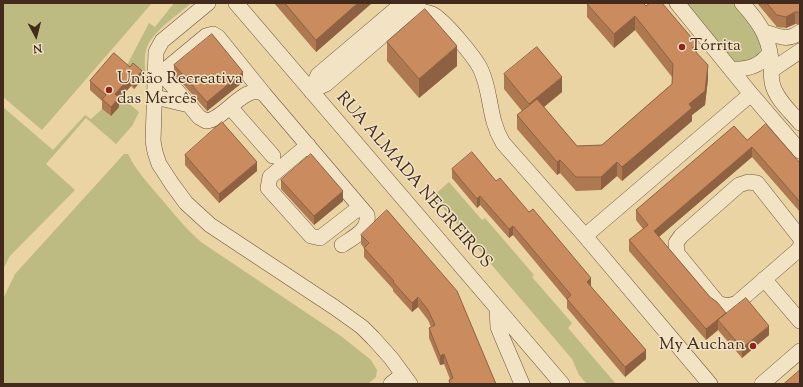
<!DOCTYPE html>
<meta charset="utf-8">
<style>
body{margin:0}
#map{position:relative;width:803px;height:387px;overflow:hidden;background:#ead4a4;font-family:"Sorts Mill Goudy",serif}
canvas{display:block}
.frame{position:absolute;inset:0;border:4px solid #422a1d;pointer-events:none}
.north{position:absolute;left:16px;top:16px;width:40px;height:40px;-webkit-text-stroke:3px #f1e3c4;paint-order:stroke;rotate:173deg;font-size:11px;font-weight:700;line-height:16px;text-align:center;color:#422a1d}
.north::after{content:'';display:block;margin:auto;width:14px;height:18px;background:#422a1d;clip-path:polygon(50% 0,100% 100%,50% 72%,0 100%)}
</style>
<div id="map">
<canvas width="803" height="387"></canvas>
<div class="frame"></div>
<div class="north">N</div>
</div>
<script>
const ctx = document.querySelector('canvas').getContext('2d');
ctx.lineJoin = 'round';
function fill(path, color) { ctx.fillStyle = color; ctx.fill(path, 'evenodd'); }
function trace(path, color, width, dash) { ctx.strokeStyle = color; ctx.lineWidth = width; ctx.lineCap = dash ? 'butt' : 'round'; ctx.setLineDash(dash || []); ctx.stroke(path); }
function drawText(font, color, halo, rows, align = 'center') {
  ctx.font = font + ' "Sorts Mill Goudy",serif'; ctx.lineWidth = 3; ctx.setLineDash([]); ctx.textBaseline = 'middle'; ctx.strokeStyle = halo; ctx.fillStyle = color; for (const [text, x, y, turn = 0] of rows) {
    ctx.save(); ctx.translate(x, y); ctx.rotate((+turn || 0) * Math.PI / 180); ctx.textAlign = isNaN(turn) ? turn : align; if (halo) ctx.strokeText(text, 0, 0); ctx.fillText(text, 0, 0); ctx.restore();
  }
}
const green = new Path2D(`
 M3,3H152L42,130L3,97Z
 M174,3H191C178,15 151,32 146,50C144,59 145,69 146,78L142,80L124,71L149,23L155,27Z
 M683,3H736L755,25L762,47C757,60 748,65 734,61Z
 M121,97L139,112L132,126L116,144L86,118L46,164L75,190L10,256L3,269V107L53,150L85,115L91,119L102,109L111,116L115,104Z
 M124,154H128C135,169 147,182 157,194C172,211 185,228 201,242L341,336L371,360L377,370L376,377L368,384H3V299L15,274Z
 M449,182L482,220L485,218L534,275L532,277L572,323L568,328L616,384H587L579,375L572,359L433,196Z`);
const minor = new Path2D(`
 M208,3L162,41L156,52L153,141L155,152L159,164L172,184L186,203L210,225L334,307L362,327L373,338L391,358L410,384
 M236,3L562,384
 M404,3L411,11C418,11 426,11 432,14C444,20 475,57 481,70C492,94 488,118 503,143L585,236L710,384
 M677,3L751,94L800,151
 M742,3C758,21 768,34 771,59C772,68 770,78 773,86C777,100 791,112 800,123
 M764,32C779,36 787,42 800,32
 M731,69C748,70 761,66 770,52
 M772,70L800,51
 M311,91L326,84L418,5
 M311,91L318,75L403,3
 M155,97L189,105L199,117L206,121C225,120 245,82 264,94L367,215C370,230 352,238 342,245
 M189,105L165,77V70L206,36L213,34L218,37L264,94
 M230,107L273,156
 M308,145L270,177L268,188L311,236L320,238L360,207
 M585,236L751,94
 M800,238L798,235L757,183L748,182L739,185L681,236L676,243L677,253L717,302C725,307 729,306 737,303L797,251L800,247
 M764,279L800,321
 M497,308L498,327L502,337L522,384
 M391,384L403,374
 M762,384L800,351`);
const wall = new Path2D(`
 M274,3H372L316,52Z
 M757,3H800V24H795L786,28L777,27Z
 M587,4L646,6L697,53L708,79L705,105L692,115V121L622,181L617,176L601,190L576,191L560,173L557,175L517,129V115L522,111L504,89V74L562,92L544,107L577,146L602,145L672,84V77L635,30L614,48L587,17Z
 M387,42L457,66L419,98L387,61Z
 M114,53L142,80L134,89L131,86L119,99V107L111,116L102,109V101L90,90V81Z
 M174,65L243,82L207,111L174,74Z
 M747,140L800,163V212L752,157L659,237L710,297L726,314L769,335L742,358L718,330L706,340L629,251V240L643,229L636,220V210Z
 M185,155L257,171L219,203L185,165Z
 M452,169L496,181L591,287L646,359L625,377L567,308V300L513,235L509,238L480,205L477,208L452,178Z
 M281,180L343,201L314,225L281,189Z
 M361,235L496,384H449V380L450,379L444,364L440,365L429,338V328L431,327L428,320L418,307L412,312L393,291V289L364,257V248L361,244Z`);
const shadedWall = new Path2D(`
 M358,3H372L316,52V40Z
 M795,12V24L786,28V17Z
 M635,16V30L614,48V34Z
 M697,44V58L692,48Z
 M457,46V66L419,98V79Z
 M708,65V79L705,105L692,115V121L622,181V167L689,104Z
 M142,71V80L134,89V79Z
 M243,72V82L207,111V102Z
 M131,76V86L119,99V107L111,116V107L115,94Z
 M562,77V92L529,119V104Z
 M752,147V157L654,241V231Z
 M560,160V173L557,175V162Z
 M257,162V171L219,203V194Z
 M617,162V176L601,190V177Z
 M343,191V201L314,225V216Z
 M480,196V205L477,208V199Z
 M513,226V235L509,238V229Z
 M591,278V287L587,282Z
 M418,297V307L412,312V303Z
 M726,313V323L718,320V330L706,340V329Z
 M769,326V335L742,358V348Z
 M646,350V359L625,377V367Z
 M444,354V364L440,365V356Z`);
const building = new Path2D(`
 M285,3H358L316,40Z
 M588,3H643L646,6L650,3H662L697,44L692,48L708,65L705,91L689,104L692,108L622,167L617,162L601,177H576L560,160L557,162L517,115L537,99L577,146L602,145L672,84L673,64L635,16L614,34L587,4Z
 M767,3H800V12H795L786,17L777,15Z
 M425,9L457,46L419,79L387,42Z
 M212,34L243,72L207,102L174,65Z
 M537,47L562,77L529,104L504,74Z
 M114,53L130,67L133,63L142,71L134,79L131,76L115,94L119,98L111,107L102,99L106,95L90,81Z
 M222,122L257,162L219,194L185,155Z
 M766,124L800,163V202L752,147L654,231L710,297L717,302L726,313L706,329L629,240L648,225L636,210L734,126L747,140Z
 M472,152L496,181L500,178L529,212L533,209L591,278L587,282L646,350L625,367L567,299L571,295L513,226L509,229L480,196L477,199L452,169Z
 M311,154L343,191L314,216L281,180Z
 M387,210L457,291L496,384H450L449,380L453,378L444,354L440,356L429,328L435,325L428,310L418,297L412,303L393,282L394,281L364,248L369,243L361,235Z
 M746,298L769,326L742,348L718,320Z
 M800,370V384H784Z`);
const markers = [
 [682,47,4,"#8f2418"],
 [109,90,4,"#8f2418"],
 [753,346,4,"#8f2418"]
];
const poiNames = [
 ["Tórrita",690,47],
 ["União Recreativa",117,80],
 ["das Mercês",117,100],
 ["My Auchan",745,346,"right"]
];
const streetNames = [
 ["RUA ALMADA NEGREIROS",413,181,49]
];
fill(green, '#bdbb81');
trace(minor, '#6c543f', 16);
trace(minor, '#f1e3c4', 15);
fill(wall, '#ae7851');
fill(shadedWall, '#8d6142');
fill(building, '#ca8b5e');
trace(building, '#8d6142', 1);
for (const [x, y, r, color] of markers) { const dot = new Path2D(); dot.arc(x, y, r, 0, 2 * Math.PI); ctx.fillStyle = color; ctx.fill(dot); trace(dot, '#f1e3c4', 1.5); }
drawText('17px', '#422a1d', '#f1e3c4', poiNames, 'left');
drawText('17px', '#422a1d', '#f1e3c4', streetNames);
</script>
